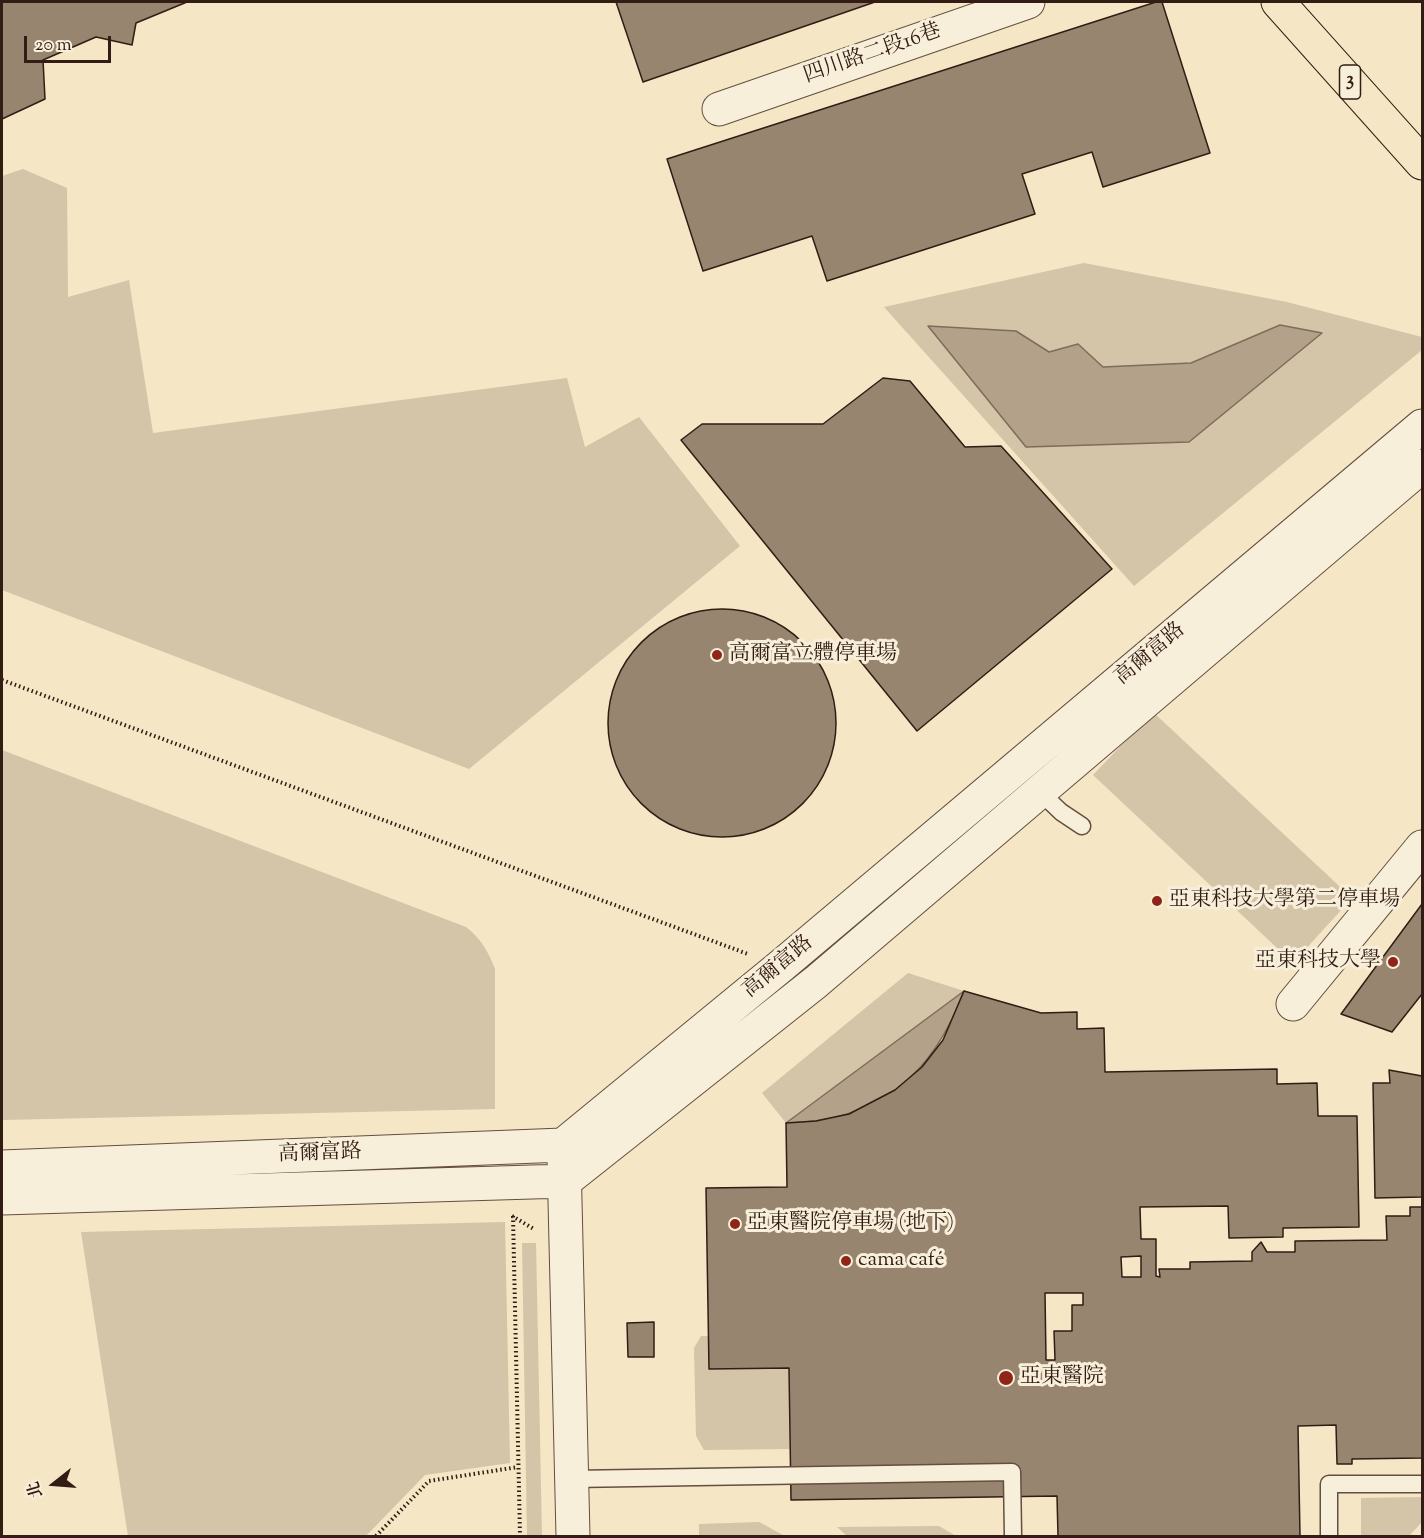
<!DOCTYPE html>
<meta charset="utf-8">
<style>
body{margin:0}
#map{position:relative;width:1424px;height:1538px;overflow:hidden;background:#f5e6c6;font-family:"Sorts Mill Goudy","Noto Serif TC",serif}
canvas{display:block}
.frame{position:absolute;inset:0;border:3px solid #321c13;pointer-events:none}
.north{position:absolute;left:24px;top:1454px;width:60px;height:60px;-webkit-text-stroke:4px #f8efda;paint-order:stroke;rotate:253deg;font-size:16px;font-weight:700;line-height:24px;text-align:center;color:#321c13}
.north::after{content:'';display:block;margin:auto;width:21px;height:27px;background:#321c13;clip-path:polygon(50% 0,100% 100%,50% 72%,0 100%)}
.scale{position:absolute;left:24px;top:36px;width:87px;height:27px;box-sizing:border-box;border:3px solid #321c13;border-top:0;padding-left:8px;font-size:18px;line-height:21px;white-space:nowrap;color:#321c13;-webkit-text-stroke:4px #f8efda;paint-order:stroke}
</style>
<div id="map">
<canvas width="1424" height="1538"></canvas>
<div class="frame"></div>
<div class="north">北</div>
<div class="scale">20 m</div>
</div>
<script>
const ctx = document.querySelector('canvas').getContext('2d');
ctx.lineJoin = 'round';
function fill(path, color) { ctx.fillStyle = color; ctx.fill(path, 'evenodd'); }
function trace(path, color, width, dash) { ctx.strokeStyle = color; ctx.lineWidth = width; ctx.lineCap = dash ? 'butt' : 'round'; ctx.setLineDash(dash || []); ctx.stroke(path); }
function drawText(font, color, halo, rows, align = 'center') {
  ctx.font = font + ' "Sorts Mill Goudy","Noto Serif TC",serif'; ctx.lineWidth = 6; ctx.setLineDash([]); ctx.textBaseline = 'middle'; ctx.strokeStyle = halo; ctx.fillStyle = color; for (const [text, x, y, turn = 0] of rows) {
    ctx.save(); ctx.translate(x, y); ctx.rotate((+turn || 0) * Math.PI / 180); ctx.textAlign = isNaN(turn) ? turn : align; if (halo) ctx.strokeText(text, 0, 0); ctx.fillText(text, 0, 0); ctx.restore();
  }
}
const green = new Path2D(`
 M23,169L67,188L68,297L129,280L153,433L567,378L585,447L639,417L740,546L469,769L2,590V176Z
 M1084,263L1287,302L1422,337V350L1134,586L884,307Z
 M1153,712L1352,898L1293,963L1093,775Z
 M2,750L466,927C481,939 488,951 495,969V1109L2,1120Z
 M908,973L964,991L786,1123L762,1093Z
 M505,1222L510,1463L425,1475L366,1536H128L81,1232Z
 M522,1243H536L542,1536H527Z
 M701,1336H709L710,1369L789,1368L790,1449L704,1450L696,1436L694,1348Z
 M1422,1497V1522L1409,1536H1361V1498Z
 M759,1522L785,1536H687H699V1524Z
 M939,1526L956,1536H847L837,1527Z`);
const water = new Path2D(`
 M1280,325L1322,333L1189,442L1026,447L928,326L1016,331L1049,352L1078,344L1103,367L1191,363Z
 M964,991C933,1075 878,1122 786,1123Z`);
const building = new Path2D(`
 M2,2H187L136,23L132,45L96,37L43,60L45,99L2,119Z
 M616,2H875L643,82Z
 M1156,2H1162L1210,153L1103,187L1092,152L1022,174L1035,214L827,281L812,236L703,271L667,159Z
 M883,378L910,381L965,447L1001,446L1112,569L917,731L681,440L702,424H823Z
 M608 723a114 114 0 1 1 228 0a114 114 0 1 1-228 0Z
 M1422,904V994L1392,1032L1341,1014Z
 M964,991L1041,1013L1077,1012V1029L1104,1028L1105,1072L1277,1069V1084L1317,1083L1318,1116H1357L1359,1227L1283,1228V1237L1229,1238L1228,1206L1140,1207L1141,1239H1156V1276L1160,1277L1159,1269H1190V1262L1252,1261V1252L1261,1242L1267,1252H1295V1241L1387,1240L1386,1216H1410V1207H1422V1458L1352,1459V1464H1337L1336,1425L1298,1426L1300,1536H1058L1057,1496L791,1500L789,1368L709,1369L706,1188L787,1187L786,1123L816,1121L849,1114L895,1090L922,1067L943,1040ZM1141,1256V1277H1122L1121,1257ZM1045,1293H1083V1305H1072V1331H1054L1055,1360H1046Z
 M1389,1070L1422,1076V1197L1375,1198L1373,1083H1390Z
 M654,1322V1357H628L627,1323Z`);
const path = new Path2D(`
 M2,680L748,954
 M512,1216L534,1229
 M513,1216L520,1536
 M376,1536L429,1481L518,1467`);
const lane = new Path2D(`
 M1039,791L1061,812L1082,826
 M572,1479L1012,1472L1013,1536
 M1329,1536V1484H1422`);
const street = new Path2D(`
 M719,109L1028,2
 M1293,1004L1422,847
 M564,1159L573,1536
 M2,1167L563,1145L781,966L1422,426
 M2,1198L565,1181L816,982L1422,466`);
const primary = new Path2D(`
 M1278,2L1422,163`);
const markers = [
 [717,655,6,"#8f2418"],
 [1157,901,6,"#8f2418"],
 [1393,962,6,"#8f2418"],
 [735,1224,6,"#8f2418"],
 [846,1261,6,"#8f2418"],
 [1006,1378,8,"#8f2418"]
];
const shields = [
 [1350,82,21]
];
const shieldNames = [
 ["3",1350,82]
];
const streetNames = [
 ["四川路二段16巷",873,55,-19],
 ["高爾富路",1151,655,-40],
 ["高爾富路",779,968,-40],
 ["高爾富路",320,1155,-2]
];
const poiNames = [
 ["高爾富立體停車場",729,655],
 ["亞東科技大學第二停車場",1169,901],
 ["亞東科技大學",1381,962,"right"],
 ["亞東醫院停車場 (地下)",747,1224],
 ["cama café",858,1261],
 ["亞東醫院",1020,1378]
];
fill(green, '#d4c4a8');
fill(water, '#b3a189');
trace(water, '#7f6c5a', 1.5);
fill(building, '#978570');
trace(building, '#321c13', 1.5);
trace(lane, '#634e40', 19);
trace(street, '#634e40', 35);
trace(primary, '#321c13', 35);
trace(path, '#321c13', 4, [1.5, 3]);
trace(lane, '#f8efda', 16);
trace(street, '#f8efda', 33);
trace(primary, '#f5e6c6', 33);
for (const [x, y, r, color] of markers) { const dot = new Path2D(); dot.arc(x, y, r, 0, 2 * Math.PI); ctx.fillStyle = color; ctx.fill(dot); trace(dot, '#f8efda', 2); }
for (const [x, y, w] of shields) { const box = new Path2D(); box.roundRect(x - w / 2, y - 17, w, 34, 4.5); ctx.fillStyle = '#f8efda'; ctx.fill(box); trace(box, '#321c13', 1.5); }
drawText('bold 20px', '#321c13', null, shieldNames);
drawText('21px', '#321c13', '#f8efda', streetNames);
drawText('21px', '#321c13', '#f8efda', poiNames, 'left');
</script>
